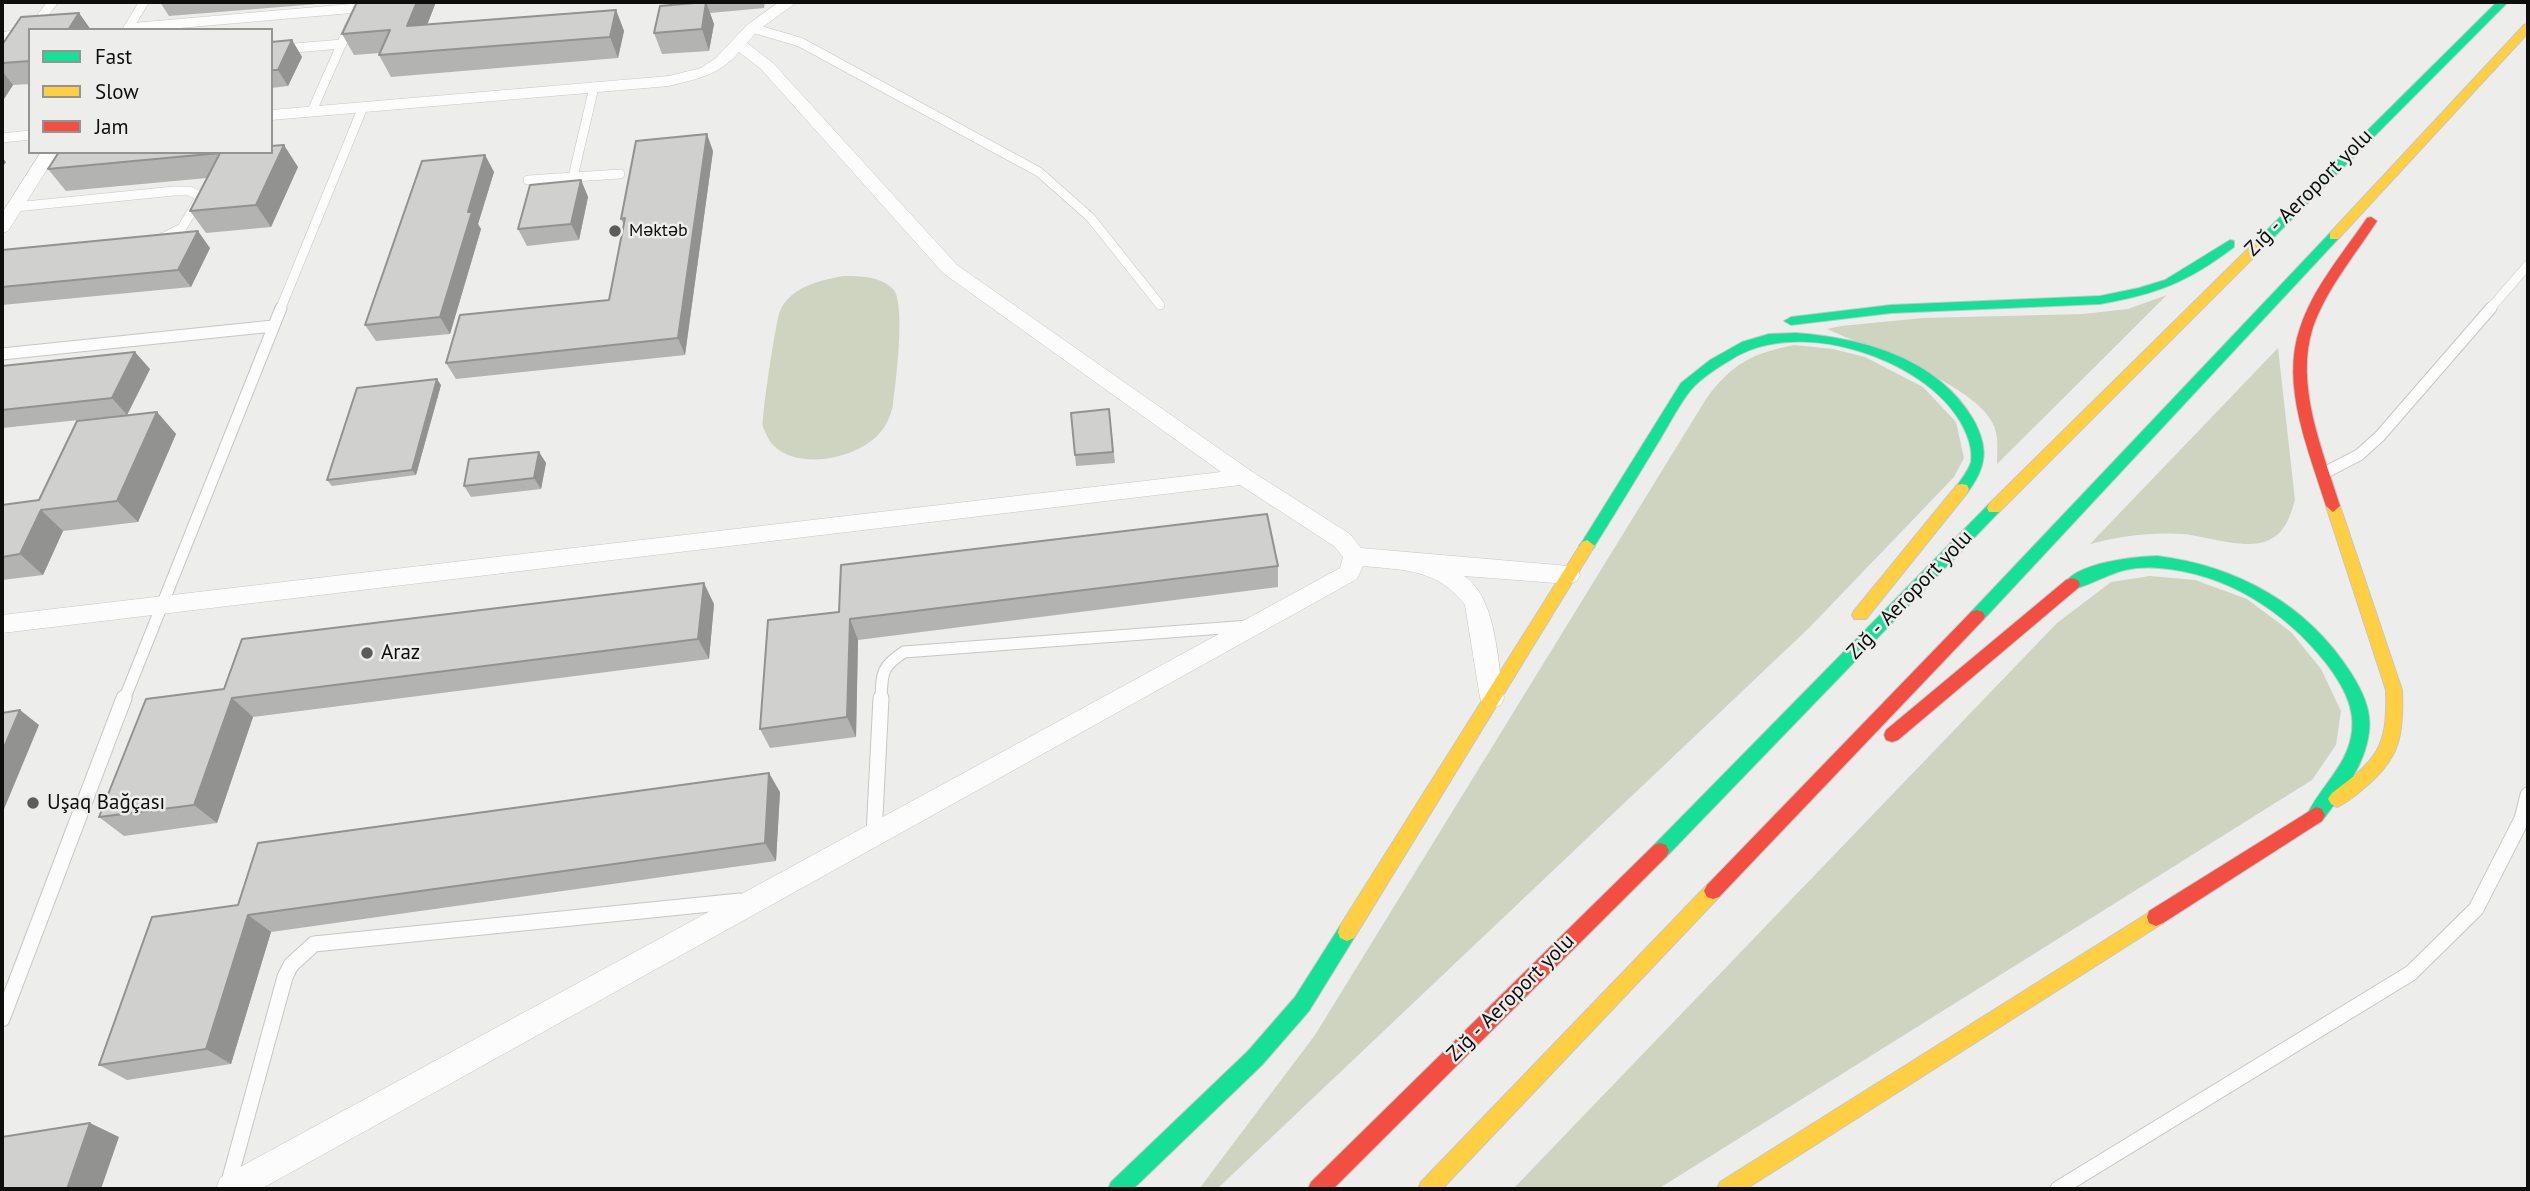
<!DOCTYPE html>
<meta charset="utf-8">
<style>
body{margin:0}
#map{position:relative;width:2530px;height:1191px;overflow:hidden;background:#ededec;font-family:"PT Sans",sans-serif}
canvas{display:block}
.frame{position:absolute;inset:0;border:4px solid #0e0e0d;pointer-events:none}
.legend{position:absolute;left:28px;top:28px;width:245px;height:126px;box-sizing:border-box;background:#edeeeb;border:2px solid #949492;margin:0;padding:9px 12px;list-style:none;font-size:21px;color:#0e0e0d}
.legend li{display:flex;align-items:center;gap:14px;height:35px}
.legend b{width:35px;border:2px solid #949492}
</style>
<div id="map">
<canvas width="2530" height="1191"></canvas>
<div class="frame"></div>
<ul class="legend">
<li><b style="height:9px;background:#16e098"></b>Fast</li>
<li><b style="height:9px;background:#ffcf43"></b>Slow</li>
<li><b style="height:9px;background:#f24e42"></b>Jam</li>
</ul>
</div>
<script>
const ctx = document.querySelector('canvas').getContext('2d');
ctx.lineJoin = 'round';
function fill(path, color) { ctx.fillStyle = color; ctx.fill(path, 'evenodd'); }
function trace(path, color, width, dash) { ctx.strokeStyle = color; ctx.lineWidth = width; ctx.lineCap = dash ? 'butt' : 'round'; ctx.setLineDash(dash || []); ctx.stroke(path); }
function drawText(font, color, halo, rows, align = 'center') {
  ctx.font = font + ' "PT Sans",sans-serif'; ctx.lineWidth = 5; ctx.setLineDash([]); ctx.textBaseline = 'middle'; ctx.strokeStyle = halo; ctx.fillStyle = color; for (const [text, x, y, turn = 0] of rows) {
    ctx.save(); ctx.translate(x, y); ctx.rotate((+turn || 0) * Math.PI / 180); ctx.textAlign = isNaN(turn) ? turn : align; if (halo) ctx.strokeText(text, 0, 0); ctx.fillText(text, 0, 0); ctx.restore();
  }
}
const green = new Path2D(`
 M843,276C860,276 880,276 893,289C906,302 896,384 893,404C892,412 888,422 883,429C863,458 799,472 773,445C769,441 765,432 763,427C761,419 776,320 780,311C790,287 821,280 843,276Z
 M2167,295L1997,464C1997,451 1999,438 1994,426C1977,384 1868,348 1827,329L1841,326L1923,318L2083,314L2128,309Z
 M1794,345L1833,349L1865,357L1923,387L1956,422L1964,458L1954,477L1809,628L1217,1189H1199L1315,1035L1706,399C1731,364 1753,353 1794,345Z
 M2278,348L2295,500C2290,516 2286,532 2269,540C2249,551 2205,536 2183,534C2152,532 2120,536 2090,544Z
 M2150,576L2195,580L2247,599L2291,632L2321,669L2341,711L2336,745L2312,780L1658,1189H1513L2057,623L2111,582Z`);
const laneFar2 = new Path2D(`
 M128,28L357,8
 M752,28L800,42L1039,172L1090,217L1160,305
 M31,30L53,2
 M127,30L144,2
 M2,37L23,33
 M271,50L342,44
 M312,111L350,25
 M2,138L30,135
 M573,177L594,87
 M528,180L620,174
 M15,207L174,191H189L201,196L182,228L162,238
 M280,310L363,107
 M2489,310L2528,265`);
const laneFar1 = new Path2D(`
 M2,354L273,326
 M2326,472L2359,455L2380,436L2491,308
 M124,700L281,308
 M881,700C882,673 881,667 904,652L1249,626`);
const lane = new Path2D(`
 M874,835L881,698
 M2,1019L124,698
 M227,1189L285,977L291,965L314,944L740,901
 M2058,1189L2411,973L2476,909L2522,819L2528,795`);
const street = new Path2D(`
 M779,2H797L757,31L747,43L773,63L957,265L1251,471L1350,534L1361,548L1569,566L1577,569L1580,575L1577,581L1569,584L1464,576C1497,598 1497,661 1504,698L1501,705L1492,708L1483,705L1480,698L1465,605C1439,569 1403,570 1363,566L1357,579L261,1189H216L220,1178L1340,568L1343,557L1334,546L1240,485L2,633V615L1221,472L943,273L761,69L739,52C718,76 699,78 669,86L271,120V110L669,76L701,68L716,58L747,25Z
 M41,152H58L8,231L2,233V213Z`);
const fast = new Path2D(`
 M2497,2H2508L2271,240H2263V234Z
 M2334,232L2340,236L2338,239L1983,620H1971L1969,616L1971,612L2330,233Z
 M2230,240L2234,241V247C2188,282 2157,294 2100,304L1891,313L1791,325L1784,321L1791,317L1891,305L2100,296L2139,288L2165,280Z
 M1796,333C1862,338 1937,358 1973,419C1989,448 1987,467 1967,493H1957L1955,489C1960,480 1968,472 1971,462C1973,448 1967,433 1960,421C1923,358 1802,319 1737,356C1722,365 1701,377 1690,391C1678,406 1669,425 1659,441C1637,477 1615,514 1592,550H1582L1579,546L1582,542L1681,383L1710,360L1742,342L1769,334Z
 M1994,502L2001,508L1999,512L1666,857L1660,859L1654,857L1651,851L1654,845L1989,504Z
 M2157,556C2237,566 2307,604 2351,673C2362,691 2372,710 2369,732C2365,766 2342,794 2322,821L2316,823L2310,821L2307,815C2321,785 2348,766 2352,731C2355,705 2341,683 2326,663C2285,611 2226,573 2159,568C2117,565 2108,579 2072,590L2066,588L2064,584C2078,562 2133,557 2157,556Z
 M1347,923L1354,926L1356,932L1354,938L1309,1011L1262,1065L1133,1189H1108L1111,1182L1248,1051L1295,997L1340,926Z`);
const slow = new Path2D(`
 M2528,24V33L2338,239H2330V233L2524,25Z
 M2267,233L2273,237L2271,240L1999,512H1989L1987,508L1989,504L2263,234Z
 M1962,484L1967,485L1969,489L1967,493L1866,619H1854L1852,615L1854,611L1957,485Z
 M2333,500L2340,506L2402,690C2404,734 2400,759 2364,788C2356,795 2347,803 2337,807L2331,804L2328,799L2331,794C2377,759 2388,749 2386,690L2326,506Z
 M1587,540L1595,546L1592,550L1354,938L1347,941L1340,938L1338,932L1340,926L1582,542Z
 M1713,883L1719,885L1722,891L1719,897L1442,1189H1418L1421,1182L1707,885Z
 M2156,908L2163,911L2165,917L2163,923L1746,1189H1717L1720,1182Z`);
const jam = new Path2D(`
 M2371,217L2377,221C2355,255 2327,288 2313,327C2294,385 2323,451 2340,506L2333,512L2326,506C2309,451 2280,385 2300,328C2313,288 2343,253 2367,218Z
 M2072,578L2078,580L2080,584L2078,588L1898,740L1892,742L1886,740L1884,735L1886,730L2066,580Z
 M1977,610L1983,612L1985,616L1983,620L1719,897L1713,899L1707,897L1704,891L1707,885L1971,612Z
 M2316,807L2322,809L2325,815L2322,821L2163,923L2156,926L2149,923L2147,917L2149,911Z
 M1660,843L1666,845L1669,851L1666,857L1333,1189H1308L1311,1182L1654,845Z`);
const wall = new Path2D(`
 M160,2H330V3L169,16Z
 M436,2L427,25L616,10L624,31L618,58L391,77L379,55L380,53L354,55L342,34Z
 M701,2H765L764,8L710,13L714,24L709,51L662,54L654,33L702,3Z
 M79,13L91,30H30V84L13,85L2,102V45L21,17Z
 M292,40L302,57L288,86L271,88V42Z
 M713,151L685,355L456,379L446,363L609,300L624,225L621,219Z
 M59,152H271L298,167L271,227L206,233L190,211L207,178L66,191L48,169Z
 M485,155L494,172L478,224L481,229L450,334L376,341L365,325Z
 M581,180L588,197L579,240L527,246L518,229Z
 M210,248L191,287L2,305V250Z
 M2,366L150,369L127,415L2,428Z
 M441,385L416,475L332,486L327,480Z
 M1109,409L1115,463L1076,466L1075,455Z
 M157,412L176,434L138,522L63,531L43,575L2,580V505L39,500Z
 M539,452L546,463L541,489L471,497L464,486Z
 M1278,566V587L858,640L856,737L770,748L760,729L768,620Z
 M714,604L709,659L253,717L217,823L124,836L99,817L224,689Z
 M780,792L776,861L271,932L231,1064L127,1080L99,1065L238,905Z`);
const shadedWall = new Path2D(`
 M417,2H436L418,48L407,26Z
 M706,2L714,24L709,51L702,29Z
 M616,10L624,31L618,58L610,37Z
 M79,13L91,30H68Z
 M292,40L302,57L288,86L278,70Z
 M2,71L13,85L2,102Z
 M707,134L713,151L685,355L678,338Z
 M284,145L298,167L271,227L256,205Z
 M485,155L494,172L478,224L481,229L450,334L440,317L468,212Z
 M2,157L6,162L2,168Z
 M581,180L588,197L579,240L571,224Z
 M198,231L210,248L191,287L178,270Z
 M135,352L150,369L127,415L112,398Z
 M437,379L441,385L416,475L412,470Z
 M157,412L176,434L138,522L117,501Z
 M539,452L546,463L541,489L534,478Z
 M41,510L63,531L43,575L20,554Z
 M704,583L714,604L709,659L698,639Z
 M850,619L858,640L856,737L847,717Z
 M232,698L253,717L217,823L194,805Z
 M20,710L39,725L2,814V752Z
 M769,773L780,792L776,861L765,843Z
 M248,915L271,932L231,1064L206,1049Z
 M90,1123L119,1137L101,1189H67Z`);
const building = new Path2D(`
 M357,2H417L407,26L616,10L610,37L379,55L390,30L342,34Z
 M706,2L702,29L654,33L660,6Z
 M79,13L68,30H30V61L2,63V45L21,17Z
 M292,40L278,70H271V42Z
 M707,134L678,338L446,363L460,315L609,300L625,218L621,219L636,141Z
 M284,145L256,205L190,211L220,153L48,169L59,152H271V146Z
 M485,155L468,212H472L440,317L365,325L422,161Z
 M581,180L571,224L518,229L530,185Z
 M198,231L178,270L2,287V250Z
 M135,352L112,398L2,410V366Z
 M437,379L412,470L327,480L357,388Z
 M1109,409L1113,452L1075,455L1071,413Z
 M157,412L117,501L41,510L20,554L2,557V505L39,500L77,421Z
 M539,452L534,478L464,486L469,459Z
 M1267,514L1278,566L850,619L847,717L760,729L768,620L839,612L841,565Z
 M704,583L698,639L232,698L194,805L99,817L146,699L224,689L242,639Z
 M20,710L2,752V713Z
 M769,773L765,843L248,915L206,1049L99,1065L152,917L238,905L258,843Z
 M90,1123L67,1189H2V1137Z`);
const markers = [
 [615,231,7,"#5c5c5b"],
 [367,653,7,"#5c5c5b"],
 [33,803,7,"#5c5c5b"]
];
const farPoinames = [
 ["Məktəb",629,231]
];
const streetNames = [
 ["Zığ - Aeroport yolu",2309,193,-45],
 ["Zığ - Aeroport yolu",1910,595,-46],
 ["Zığ - Aeroport yolu",1511,998,-45]
];
const poiNames = [
 ["Araz",381,653],
 ["Uşaq Bağçası",47,803]
];
fill(green, '#cfd4c1');
trace(laneFar2, '#c6c6c5', 10);
trace(laneFar1, '#c6c6c5', 13);
trace(lane, '#c6c6c5', 17);
trace(street, '#c6c6c5', 1);
trace(fast, '#c6c6c5', 2);
trace(slow, '#c6c6c5', 2);
trace(jam, '#c6c6c5', 2);
trace(laneFar2, '#fcfcfc', 9);
trace(laneFar1, '#fcfcfc', 11);
trace(lane, '#fcfcfc', 15);
fill(street, '#fcfcfc');
fill(fast, '#16e098');
fill(slow, '#ffcf43');
fill(jam, '#f24e42');
fill(wall, '#b3b3b2');
fill(shadedWall, '#929291');
fill(building, '#d0d0cf');
trace(building, '#929291', 2);
for (const [x, y, r, color] of markers) { const dot = new Path2D(); dot.arc(x, y, r, 0, 2 * Math.PI); ctx.fillStyle = color; ctx.fill(dot); trace(dot, '#edeeeb', 2.5); }
drawText('18px', '#0e0e0d', '#edeeeb', farPoinames, 'left');
drawText('21px', '#0e0e0d', '#edeeeb', streetNames);
drawText('21px', '#0e0e0d', '#edeeeb', poiNames, 'left');
</script>
